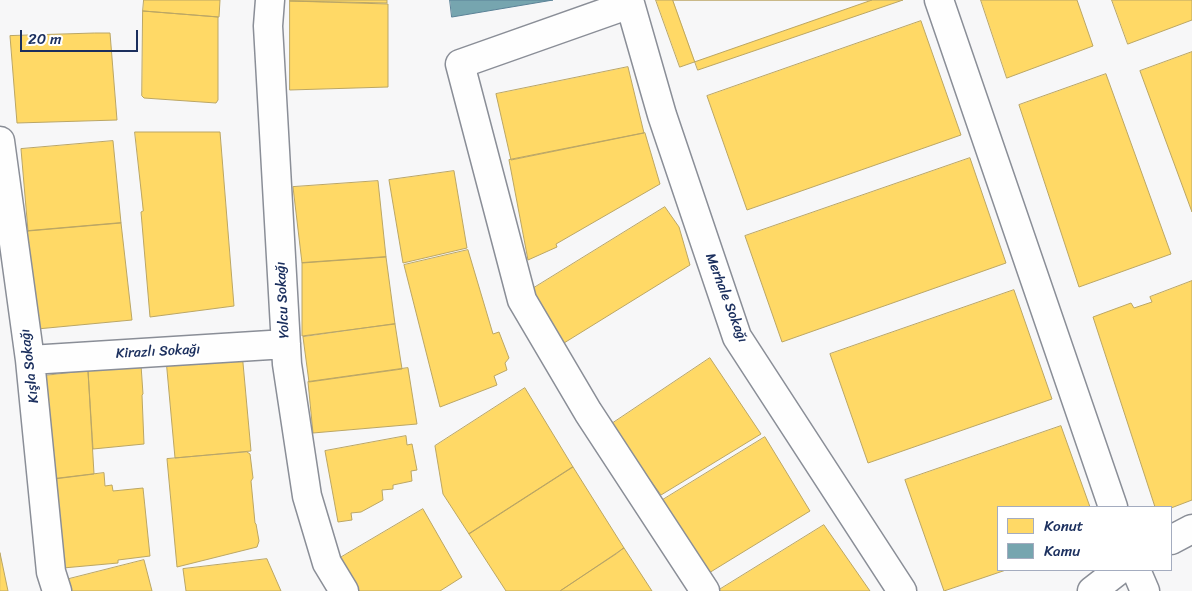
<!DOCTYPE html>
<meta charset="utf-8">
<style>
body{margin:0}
#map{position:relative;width:1192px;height:591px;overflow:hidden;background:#f7f7f8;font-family:Sriracha,sans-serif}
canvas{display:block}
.legend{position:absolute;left:997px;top:506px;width:175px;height:65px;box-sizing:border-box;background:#fff;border:1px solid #a4acbf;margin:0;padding:6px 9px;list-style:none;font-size:15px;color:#1b2f5e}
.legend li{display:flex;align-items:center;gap:10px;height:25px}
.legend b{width:25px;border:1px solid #a4acbf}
.scale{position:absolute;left:20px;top:30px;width:118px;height:22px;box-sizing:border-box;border:2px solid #1b2f5e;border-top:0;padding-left:6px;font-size:15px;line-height:18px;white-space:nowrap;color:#1b2f5e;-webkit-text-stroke:4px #fff;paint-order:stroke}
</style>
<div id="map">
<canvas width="1192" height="591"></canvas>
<ul class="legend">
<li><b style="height:14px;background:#ffd966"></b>Konut</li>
<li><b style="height:14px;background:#76a5af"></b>Kamu</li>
</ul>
<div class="scale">20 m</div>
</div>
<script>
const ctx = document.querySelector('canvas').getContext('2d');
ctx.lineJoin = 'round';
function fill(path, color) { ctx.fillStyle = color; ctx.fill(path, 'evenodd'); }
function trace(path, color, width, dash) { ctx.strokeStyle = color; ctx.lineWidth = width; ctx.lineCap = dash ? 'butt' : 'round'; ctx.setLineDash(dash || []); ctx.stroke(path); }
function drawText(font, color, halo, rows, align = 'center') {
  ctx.font = font + ' Sriracha,sans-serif'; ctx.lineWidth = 5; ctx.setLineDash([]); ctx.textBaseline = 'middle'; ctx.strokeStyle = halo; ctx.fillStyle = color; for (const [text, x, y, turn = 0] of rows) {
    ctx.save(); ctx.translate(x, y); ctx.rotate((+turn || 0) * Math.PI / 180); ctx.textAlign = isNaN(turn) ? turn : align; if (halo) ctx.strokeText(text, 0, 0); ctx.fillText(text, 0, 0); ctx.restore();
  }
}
const homes = new Path2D(`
 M144,0H220L219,17L143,11Z
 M290,0H387V3L290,1Z
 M656,0H872L680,67Z
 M673,0H903L698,70Z
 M981,0H1077L1093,46L1007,78Z
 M1112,0H1192V20L1128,44Z
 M290,1L388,4V87L290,90Z
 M143,11L218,17V100L216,103L144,98L142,96Z
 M921,21L961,135L747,210L707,96Z
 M95,33H110L117,120L17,123L10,36Z
 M1192,52V212L1140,71Z
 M628,67L644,133L511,160L496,94Z
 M1106,74L1171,254L1079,287L1019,105Z
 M135,132H220L234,306L150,317L141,212L143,211Z
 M645,133L660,184L556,244L557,247L528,260L509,160Z
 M113,141L121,223L28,231L21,149Z
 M970,158L1006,263L782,342L745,236Z
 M454,171L467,248L403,263L389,180Z
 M378,181L386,257L302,263L293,187Z
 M665,207L679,227L690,265L564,343L529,291Z
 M121,223L132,320L37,329L27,234L28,231Z
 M468,250L493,334L499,332L509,358L505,363L507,370L494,376L497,385L440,407L404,265Z
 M386,257L395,324L302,336V263Z
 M1192,281V500L1171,508V507H1155L1093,317L1131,303L1134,308L1152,302L1150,297Z
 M1014,290L1052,399L868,463L830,354Z
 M395,324L402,369L309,382L303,337Z
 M242,352L251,451L175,458L166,359Z
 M710,358L761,434L661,495L610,425Z
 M141,365L143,394L142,395L144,444L93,449L88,371Z
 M408,368L417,424L313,433L308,382Z
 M88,371L94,474L54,479L43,376Z
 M525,388L573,467L469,534L443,494L435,446Z
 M1061,426L1090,507H998V570H1006L944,591L905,480Z
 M406,436L407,445L412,444L417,470L411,471L412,481L393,485V489L382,490L383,500L361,512L351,513L352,520L338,522L325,451Z
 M765,437L810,511L704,576L661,501Z
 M247,452L250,454L253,478L251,481L255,523L256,524L259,541L257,547L177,567L167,459Z
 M573,467L624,548L560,591H506L469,534Z
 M104,473L105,486L112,485L113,491L143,488L150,556L118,560V563L63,568L54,479Z
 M423,509L462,577L440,591H359L340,558Z
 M824,525L870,591H720L719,590Z
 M624,548L652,591H560L616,554Z
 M0,553L8,591H0Z
 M267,559L281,591H186L183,569Z
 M144,560L152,591H67L65,580Z`);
const public = new Path2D(`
 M450,0H553L452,17Z`);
const street = new Path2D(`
 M270,0L268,26L287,364L307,496L327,563L344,591
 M629,0L662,115L737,337L902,591
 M939,0L1113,507
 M630,4L460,64L522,300L588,412L705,591
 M0,141L30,360L51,572L57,591
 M30,360L286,344
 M1171,540L1192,529
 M1136,570L1145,591
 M1092,591L1119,570`);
const streetNames = [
 ["Merhale Sokağı",726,298,69],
 ["Yolcu Sokağı",283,300,-93],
 ["Kirazlı Sokağı",158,352,-3],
 ["Kışla Sokağı",30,366,-97]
];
fill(homes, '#ffd966');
trace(homes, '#bba664', 1);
fill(public, '#76a5af');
trace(public, '#5b8297', 1);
trace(street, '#8a8e97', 31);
trace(street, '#fefefe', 28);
drawText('14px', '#1b2f5e', '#fff', streetNames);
</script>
